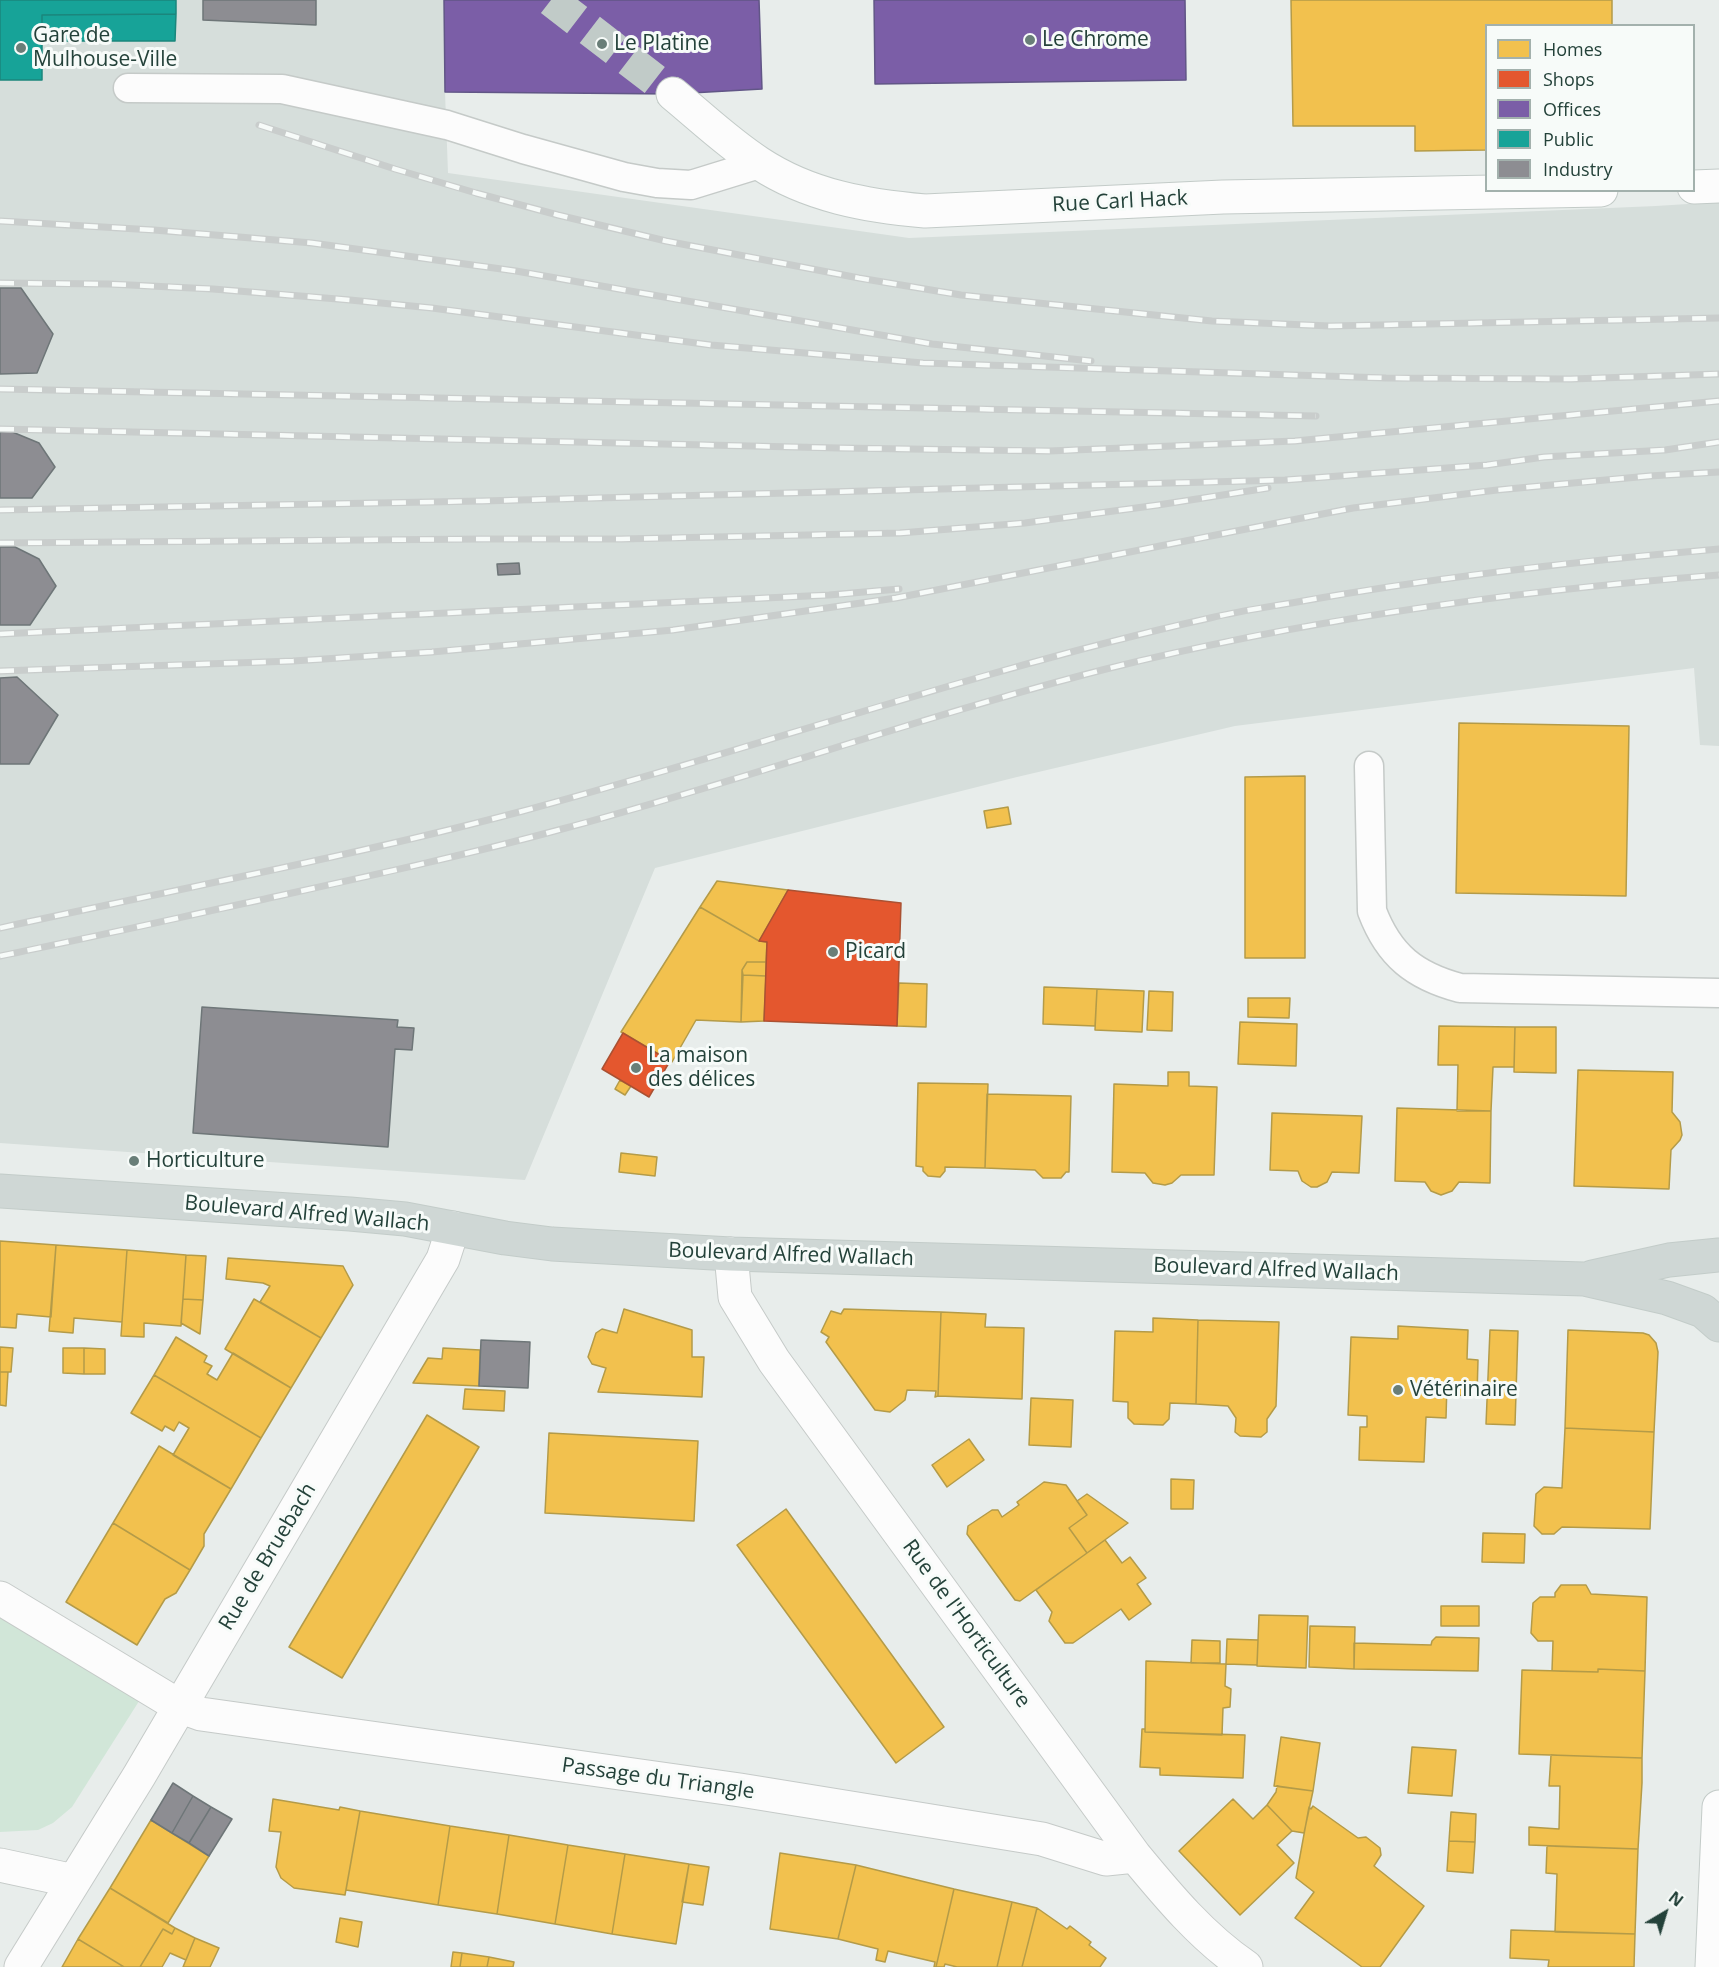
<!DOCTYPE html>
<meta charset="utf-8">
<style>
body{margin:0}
#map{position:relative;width:1719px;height:1967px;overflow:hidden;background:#e8edeb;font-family:"Open Sans",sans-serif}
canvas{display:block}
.legend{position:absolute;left:1485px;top:24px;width:210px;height:168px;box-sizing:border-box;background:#f7fbf9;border:2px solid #a3b1ad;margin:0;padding:8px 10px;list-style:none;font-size:18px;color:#24423a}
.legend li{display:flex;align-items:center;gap:12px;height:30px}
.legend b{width:30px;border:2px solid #a3b1ad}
.north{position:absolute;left:1635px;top:1883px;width:60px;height:60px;-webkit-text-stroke:4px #f7fbf9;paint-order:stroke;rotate:38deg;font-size:16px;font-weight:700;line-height:24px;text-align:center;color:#24423a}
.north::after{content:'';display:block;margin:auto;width:21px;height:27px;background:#24423a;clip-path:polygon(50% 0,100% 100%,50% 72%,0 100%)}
</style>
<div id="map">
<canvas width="1719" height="1967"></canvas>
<ul class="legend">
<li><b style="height:16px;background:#f2c14e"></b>Homes</li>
<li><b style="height:16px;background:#e4572e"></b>Shops</li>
<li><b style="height:16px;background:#7b5ea7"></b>Offices</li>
<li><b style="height:16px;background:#17a398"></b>Public</li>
<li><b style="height:16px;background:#8d8d92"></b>Industry</li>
</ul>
<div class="north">N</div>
</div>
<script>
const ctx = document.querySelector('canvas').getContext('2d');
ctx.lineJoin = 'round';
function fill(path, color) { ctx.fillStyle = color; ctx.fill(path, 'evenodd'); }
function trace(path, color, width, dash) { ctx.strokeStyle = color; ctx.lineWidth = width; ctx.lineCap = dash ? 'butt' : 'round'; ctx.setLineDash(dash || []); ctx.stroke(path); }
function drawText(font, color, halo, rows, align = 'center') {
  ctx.font = font + ' "Open Sans",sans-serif'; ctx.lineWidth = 6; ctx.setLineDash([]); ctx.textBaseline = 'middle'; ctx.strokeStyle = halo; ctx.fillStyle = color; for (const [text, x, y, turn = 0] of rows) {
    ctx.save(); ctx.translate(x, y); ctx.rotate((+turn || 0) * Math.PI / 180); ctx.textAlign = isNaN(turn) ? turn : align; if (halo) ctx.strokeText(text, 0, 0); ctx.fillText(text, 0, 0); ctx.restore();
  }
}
const built = new Path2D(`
 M0,0H444L445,92L448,173L909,238L1656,206L1719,202V746L1700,745L1694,668L1235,726L1017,777L655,868L525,1180L0,1143Z`);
const green = new Path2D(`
 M0,1615L141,1698L72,1807L53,1823L38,1830L0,1832Z`);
const homes = new Path2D(`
 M1291,0H1612V26H1486V150L1415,151V126H1293Z
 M1459,723L1629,726L1626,896L1456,893Z
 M1305,776V958H1245V777Z
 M1008,807L1011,824L987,828L984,811Z
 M717,881L788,890L759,941L700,907Z
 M700,907L759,941L767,942L766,962H747L742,970L741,1022L696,1020L672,1062L621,1032Z
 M747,962H766V976L743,975L742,970Z
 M743,975L766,976L764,1021L741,1022Z
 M899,983L927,984L926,1027L897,1026Z
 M1044,987L1097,989L1095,1026L1043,1024Z
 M1097,989L1144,991L1142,1032L1095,1030Z
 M1149,991L1173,992L1172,1031L1147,1030Z
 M1248,998H1290L1289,1018L1248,1017Z
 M1240,1022L1297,1024L1296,1066L1238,1064Z
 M1439,1026L1515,1027L1514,1067H1493L1491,1111H1457L1458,1065H1438Z
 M1515,1027H1556V1073L1514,1072Z
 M1578,1070L1673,1072L1672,1112L1680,1122L1682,1135L1680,1140L1671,1150L1669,1189L1574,1186Z
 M1168,1072H1189V1086L1217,1087L1214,1175H1181L1172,1183L1165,1185L1153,1183L1145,1173L1112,1172L1114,1084L1168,1086Z
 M620,1080L631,1086L625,1095L615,1089Z
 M918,1083L988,1084L985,1168L945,1167V1171L940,1177L928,1176L923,1171V1167L916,1166Z
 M987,1094L1071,1096L1069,1172H1066L1061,1178H1043L1035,1170L985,1168Z
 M1397,1108L1491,1111L1490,1183L1459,1182L1452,1191L1441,1195L1431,1191L1425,1182L1395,1181Z
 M1272,1113L1362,1116L1359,1173L1332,1172L1327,1182L1317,1187H1311L1302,1181L1298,1171L1270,1170Z
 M621,1153L657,1157L655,1176L619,1172Z
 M0,1241L56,1245L51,1317L17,1314L16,1328L0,1327Z
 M56,1245L127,1250L122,1322L74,1318L73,1333L49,1331Z
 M127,1250L186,1255L181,1326L144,1323V1337L121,1336Z
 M186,1255L206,1256L203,1300L183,1299Z
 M228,1258L343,1266L353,1285L321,1338L260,1302L270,1286L263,1283L226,1279Z
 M183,1299L203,1300L200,1334L181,1323Z
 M254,1299L321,1338L291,1388L225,1349Z
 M624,1309L692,1330V1357H704L702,1397L598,1392L606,1368L592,1364L588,1357L596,1333L602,1329L617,1333Z
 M844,1309L941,1312L938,1396L935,1397L936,1391L907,1390L905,1400L890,1412L875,1410L826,1342L829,1337L821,1332L831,1311L841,1314Z
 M941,1312L986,1314L985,1327L1024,1328L1022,1399L938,1396Z
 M1153,1318L1198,1320L1196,1404L1170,1403L1169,1419L1163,1425L1134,1424L1128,1418V1402L1113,1401L1115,1331L1153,1332Z
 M1198,1320L1279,1322L1276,1406L1267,1419V1432L1261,1437L1240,1436L1235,1432L1236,1418L1228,1406L1196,1404Z
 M1398,1326L1468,1330L1467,1359L1478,1360L1477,1396L1453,1395V1385L1447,1384L1446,1418L1426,1417L1424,1462L1359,1460L1360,1427H1367V1416L1348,1415L1351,1337L1398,1339Z
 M1490,1330L1518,1331L1515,1425L1486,1424Z
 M1568,1330L1643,1333L1649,1335L1656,1343L1658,1352L1654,1432L1565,1428Z
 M176,1337L207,1356L204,1362L212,1366L207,1374L217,1380L233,1353L291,1388L261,1438L154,1375Z
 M0,1347L13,1348L11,1372H0Z
 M63,1348H84V1374L63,1373Z
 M84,1348L105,1349V1374H84Z
 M443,1348L480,1350L479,1386L413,1383L428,1358L442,1359Z
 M0,1372H8L6,1406L0,1405Z
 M154,1375L261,1438L231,1489L173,1455L189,1428L179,1422L174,1431L165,1426L162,1431L131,1413Z
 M465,1389L505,1391L504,1411L463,1409Z
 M1031,1398L1073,1400L1071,1447L1029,1445Z
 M427,1415L479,1447L342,1678L289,1647Z
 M1565,1428L1654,1432L1650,1529L1562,1527L1554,1534H1542L1534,1526L1536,1494L1544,1487L1562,1488Z
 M549,1433L698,1441L694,1521L545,1513Z
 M969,1439L984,1460L947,1487L932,1465Z
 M159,1446L231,1489L204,1534V1546L190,1570L113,1523Z
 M1171,1479L1194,1480L1193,1509H1171Z
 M1044,1482L1066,1485L1087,1515L1069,1528L1087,1553L1020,1601L1015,1600L967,1534L968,1526L992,1510H998L1002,1517L1019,1505L1017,1502Z
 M1087,1494L1128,1523L1087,1553L1069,1528L1087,1515L1077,1501Z
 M786,1509L944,1727L896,1763L737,1545Z
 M113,1523L190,1570L176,1593L165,1599L137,1645L66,1602Z
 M1483,1533L1525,1534L1524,1563L1482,1562Z
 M1105,1540L1122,1563L1130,1557L1146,1578L1137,1584L1151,1604L1129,1620L1121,1609L1073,1643H1065L1049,1621L1052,1612L1036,1590Z
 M1561,1585H1586L1591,1594L1647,1597L1645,1671L1598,1669V1672L1552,1671L1553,1641H1538L1531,1633L1533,1603L1540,1597H1555V1593Z
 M1441,1606H1479V1626H1441Z
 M1259,1615L1308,1616L1306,1668L1257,1666Z
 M1310,1626L1355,1627L1354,1669L1309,1667Z
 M1436,1637L1479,1638L1478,1671L1354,1669V1643L1431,1645L1432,1641Z
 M1227,1639L1258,1640L1257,1665L1226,1664Z
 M1192,1640L1220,1641V1663H1191Z
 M1146,1661L1226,1664L1225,1686L1231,1689L1230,1707L1223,1708L1222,1735L1145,1732Z
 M1598,1669L1645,1671L1642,1758L1519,1754L1522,1670L1598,1672Z
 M1142,1729H1145V1732L1245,1735L1243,1778L1160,1775V1768L1140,1767Z
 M1281,1737L1320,1743L1313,1791L1274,1786Z
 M1412,1747L1456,1750L1452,1796L1408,1793Z
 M1551,1755L1642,1758V1783L1638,1849L1529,1845V1827L1559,1829L1560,1786H1549Z
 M1277,1786L1313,1791L1304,1833L1292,1831L1267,1805L1276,1792Z
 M273,1799L339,1810L340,1807L360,1811L345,1895L294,1888L281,1878L276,1867L281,1832L269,1831Z
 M1233,1799L1253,1819L1267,1805L1292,1831L1277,1845L1294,1863L1240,1915L1179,1851Z
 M1313,1806L1358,1838L1366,1837L1380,1848L1381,1855L1374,1866L1424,1906L1380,1967H1362L1295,1918L1314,1892L1296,1878L1309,1807L1311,1809Z
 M360,1811L450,1826L438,1905L346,1890Z
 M1451,1812L1476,1814L1475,1842L1449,1841Z
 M151,1820L209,1856L168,1923L110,1888Z
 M450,1826L509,1835L497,1914L438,1905Z
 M509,1835L568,1845L555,1924L497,1914Z
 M1449,1841L1475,1842L1473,1873L1447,1871Z
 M568,1845L625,1854L612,1934L555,1924Z
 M1547,1846L1638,1849L1635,1934L1555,1932L1557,1874L1546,1873Z
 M780,1853L856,1865L838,1939L770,1929Z
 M625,1854L689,1864L676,1944L612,1934Z
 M689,1864L709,1867L703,1905L682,1902Z
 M856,1865L954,1889L936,1967H934L935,1962L888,1951L885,1962L876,1960L878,1949L838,1939Z
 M110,1888L175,1928L172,1934L163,1929L140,1967H124L78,1939Z
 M954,1889L1012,1902L997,1967H957L945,1964L944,1967H936Z
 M1012,1902L1037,1908L1022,1967H997Z
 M1037,1908L1067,1929L1070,1926L1091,1942L1089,1945L1106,1958L1100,1967H1022Z
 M340,1918L362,1922L358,1947L336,1942Z
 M175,1928L195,1938L186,1960L170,1953L162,1967H140L163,1929L172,1934Z
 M1511,1930L1635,1934L1634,1967H1548L1549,1960L1510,1958Z
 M195,1938L219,1948L210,1967H183Z
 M78,1939L124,1967H62Z
 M453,1952L462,1953L460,1967H451Z
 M462,1953L489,1957L487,1967H460Z
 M489,1957L514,1962L513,1967H487Z`);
const shops = new Path2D(`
 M788,890L901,903L897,1026L764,1021L767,942L759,941Z
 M623,1033L670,1061L649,1097L602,1069Z`);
const offices = new Path2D(`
 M444,0H759L762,89L673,94L445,92Z
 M874,0H1185L1186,80L875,84Z`);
const public = new Path2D(`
 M0,0H176V14L42,15V80H0Z
 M176,14L175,41H42V15Z`);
const industry = new Path2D(`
 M203,0H316V25L203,20Z
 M0,288H21L53,334L37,373L0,374Z
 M10,431L39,443L55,467L32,498H0V432Z
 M0,547H15L39,559L56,586L30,625H0Z
 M519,563L520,574L498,575L497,564Z
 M17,677L58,715L29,764H0V678Z
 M202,1007L398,1020L397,1027L414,1028L412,1050L395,1049L388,1147L193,1133Z
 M481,1340L530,1342L528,1388L479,1386Z
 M173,1783L193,1796L172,1833L151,1820Z
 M193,1796L211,1807L189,1843L172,1833Z
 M211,1807L232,1819L209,1856L189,1843Z`);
const secondaryTunnel = new Path2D(`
 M551,0L673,94`);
const lane = new Path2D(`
 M128,88L282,89L447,125L523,149L624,177L657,183L691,185L759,164
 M1369,766L1372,911C1389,956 1415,976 1460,988L1719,993`);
const street = new Path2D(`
 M731,1254L735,1297L774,1361L1135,1856C1168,1896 1202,1937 1246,1967
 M0,1598L179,1706L201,1714L740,1790L1042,1839L1106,1859L1135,1856
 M0,1865L74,1881
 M21,1967L139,1776L443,1259L453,1228`);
const secondary = new Path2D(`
 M673,94C701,117 728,143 759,163C809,196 867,206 925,211L1223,197L1601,190
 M1694,187L1719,186
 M1712,1967L1719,1807`);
const primary = new Path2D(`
 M0,1191L350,1214L405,1219L505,1238L552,1244L731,1254L1584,1279L1667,1298L1703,1311L1719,1325
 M1592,1277L1669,1260L1719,1255`);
const rail = new Path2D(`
 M259,125L395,169L476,193L558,215L666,241L859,278L961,295L1212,321L1330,326L1719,318
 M0,221L154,230L312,243L516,271L932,344L1091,361
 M0,283L109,284L213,289L350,300L432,308L711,345L923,363L1386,378L1571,379L1719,374
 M0,389L1316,416
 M0,429L839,448L1049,451L1295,441L1719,401
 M0,510L482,501L1285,480L1487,465L1544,457L1665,450L1719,442
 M0,543L483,539H621L900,533L1025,523L1158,505L1268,488
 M0,634L829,595L899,589
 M0,671L293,661L432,652L673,630L896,598L1353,508L1497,490L1649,476L1719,472
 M0,928C173,890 348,857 519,812C750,750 976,670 1210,618C1239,611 1268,607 1297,602C1437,577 1578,561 1719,549
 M0,956C84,939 168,920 251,902C355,879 459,857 562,829C745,780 923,716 1106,669C1307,619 1513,591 1719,575`);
const markers = [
 [1030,40,6,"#697e78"],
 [602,44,6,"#697e78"],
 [21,48,6,"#697e78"],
 [833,952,6,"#697e78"],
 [636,1068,6,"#697e78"],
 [134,1161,6,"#697e78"],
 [1398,1390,6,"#697e78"]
];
const poiNames = [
 ["Gare de",33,36],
 ["Mulhouse-Ville",33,60],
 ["Le Chrome",1042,40],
 ["Le Platine",614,44],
 ["Picard",845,952],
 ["La maison",648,1056],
 ["des délices",648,1080],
 ["Horticulture",146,1161],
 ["Vétérinaire",1410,1390]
];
const streetNames = [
 ["Rue Carl Hack",1120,202,-3],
 ["Boulevard Alfred Wallach",307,1214,5],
 ["Boulevard Alfred Wallach",791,1255,2],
 ["Boulevard Alfred Wallach",1276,1270,2],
 ["Rue de Bruebach",268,1557,-59],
 ["Rue de l'Horticulture",966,1624,54],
 ["Passage du Triangle",658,1779,8]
];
fill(built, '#d6dedb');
fill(green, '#d1e6d8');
fill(homes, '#f2c14e');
trace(homes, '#b49b48', 1.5);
fill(shops, '#e4572e');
trace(shops, '#aa5132', 1.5);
fill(offices, '#7b5ea7');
trace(offices, '#615686', 1.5);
fill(public, '#17a398');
trace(public, '#1b867c', 1.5);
fill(industry, '#8d8d92');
trace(industry, '#6e7678', 1.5);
trace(secondaryTunnel, '#c1cbc8', 33, [33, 16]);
trace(lane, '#c5cac8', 31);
trace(street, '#c5cac8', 35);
trace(secondary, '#c3cbc8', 35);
trace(primary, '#c3ccc9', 35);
trace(lane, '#fcfcfc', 28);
trace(street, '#fcfcfc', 33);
trace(secondary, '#fcfcfc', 33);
trace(primary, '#cfd7d5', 33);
trace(rail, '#c9cdcc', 7);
trace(rail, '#f7fbf9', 4.5, [14]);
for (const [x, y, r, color] of markers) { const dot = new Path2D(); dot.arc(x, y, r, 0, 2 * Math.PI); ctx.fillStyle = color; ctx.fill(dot); trace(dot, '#f7fbf9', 2); }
drawText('21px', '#24423a', '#f7fbf9', poiNames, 'left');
drawText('21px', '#24423a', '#f7fbf9', streetNames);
</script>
